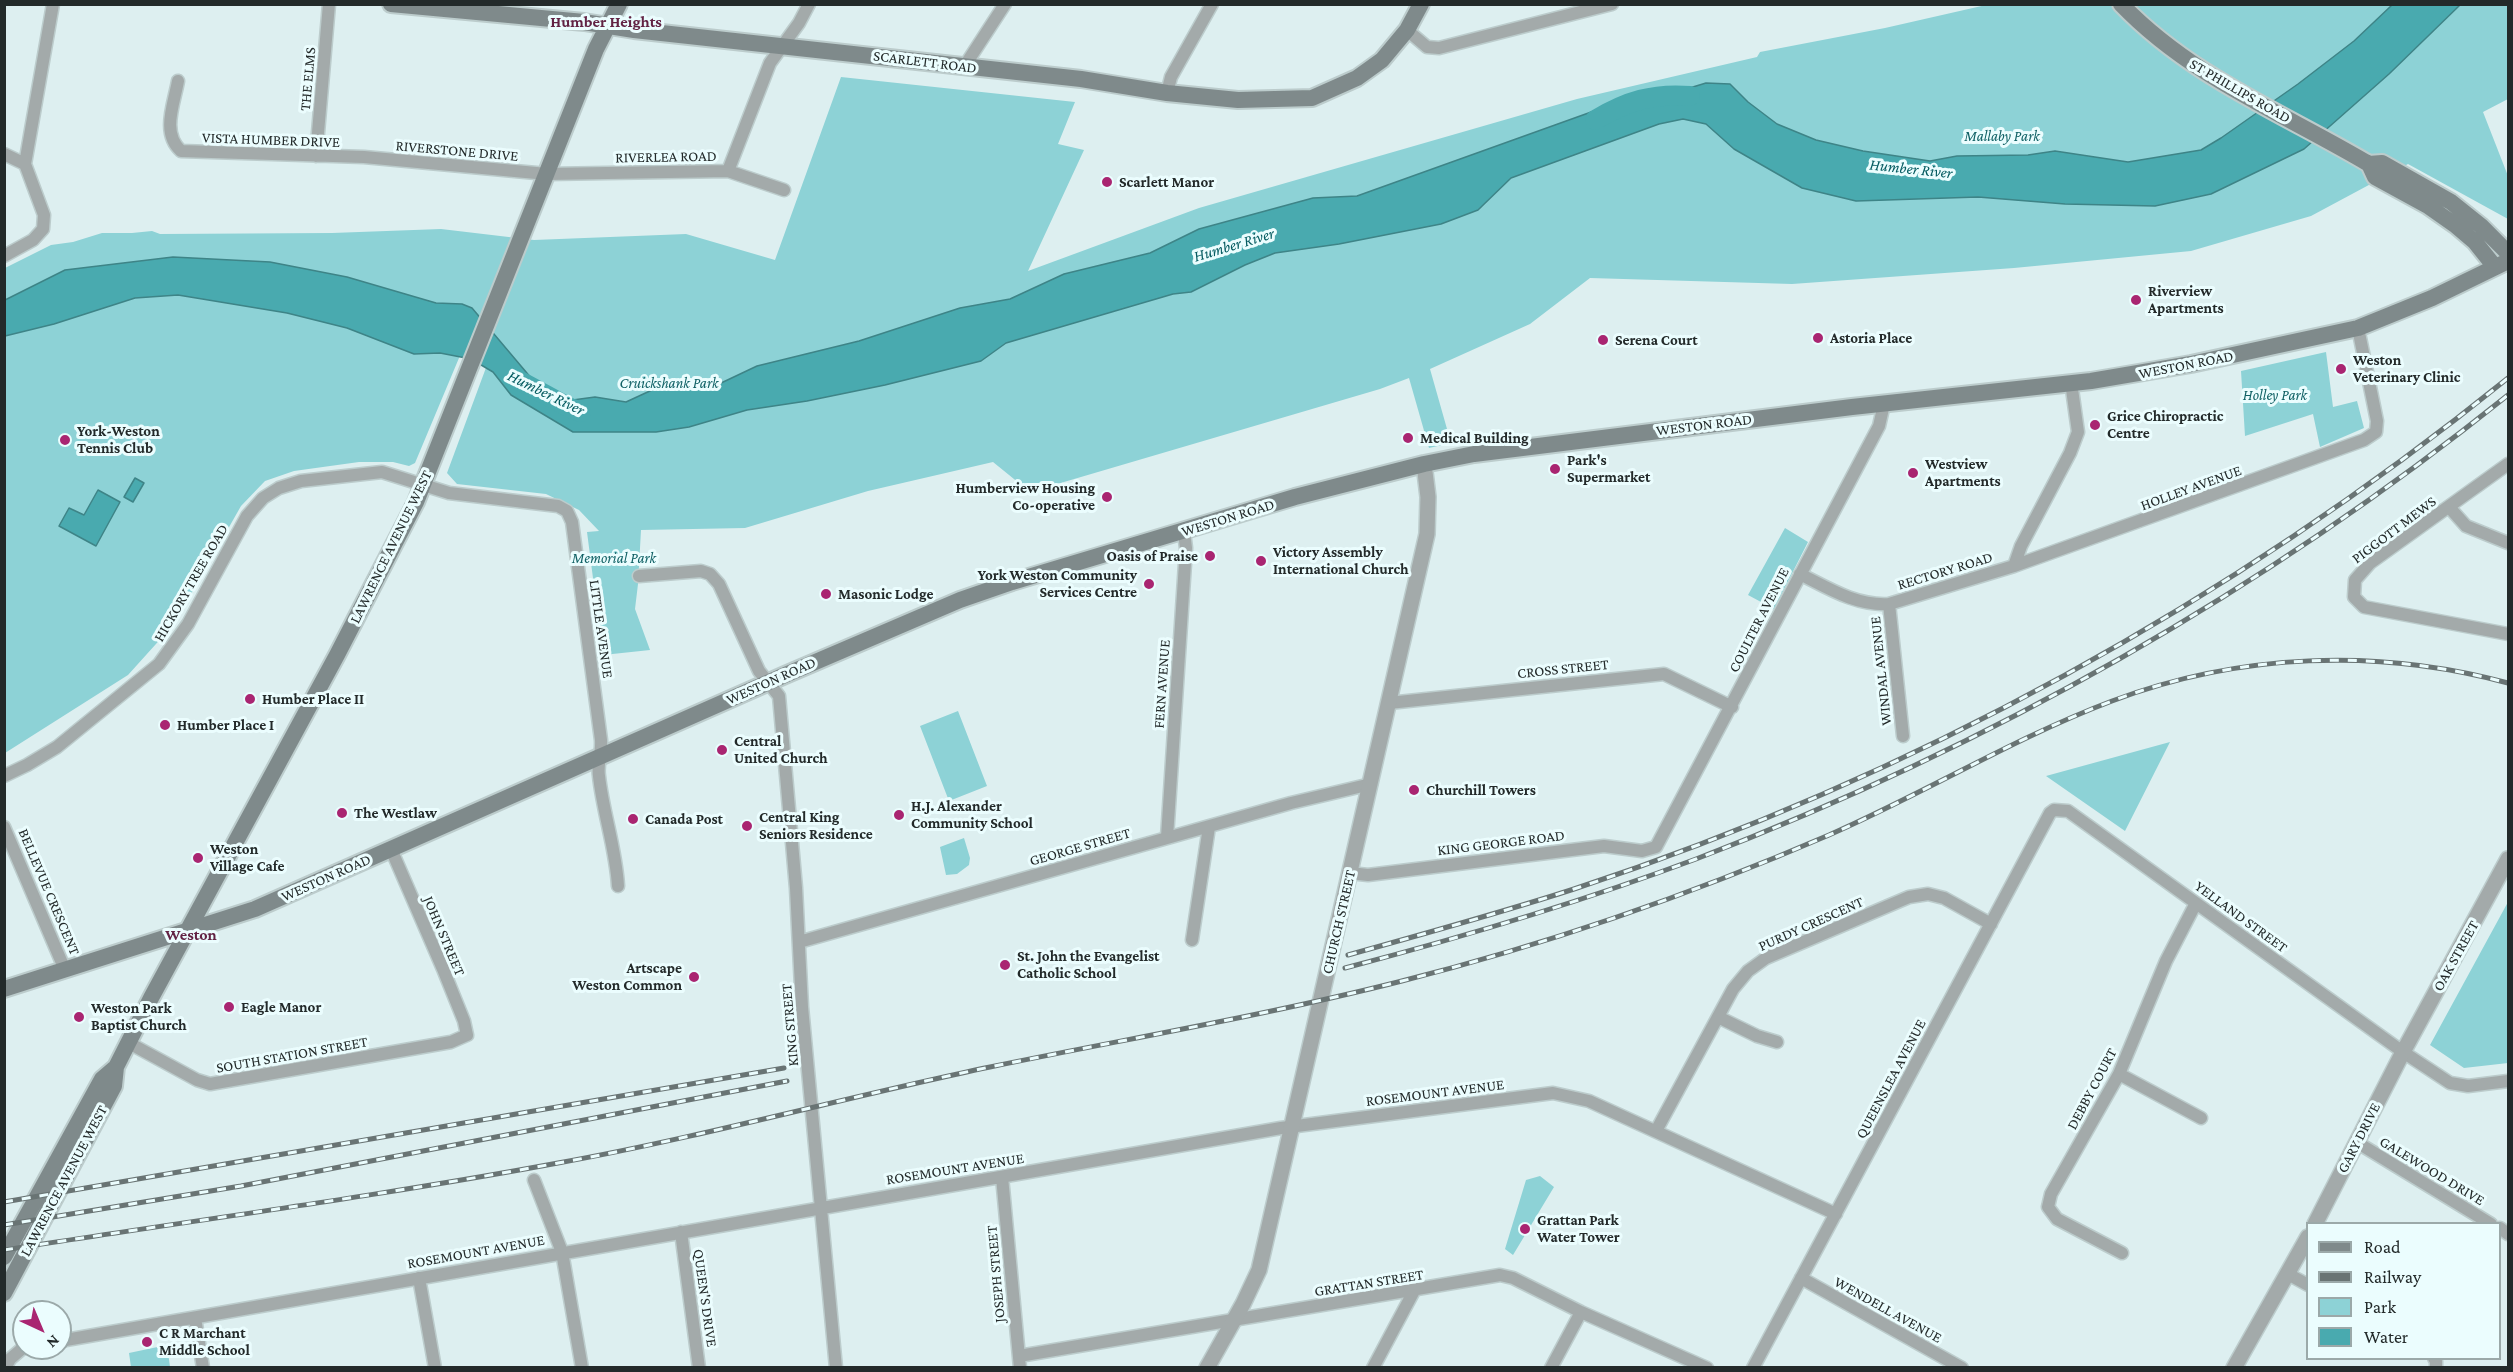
<!DOCTYPE html>
<style>
body{margin:0}
#map{position:relative;width:2513px;height:1372px;overflow:hidden;background:#ddeff0;font-family:"Crimson Pro",serif}
canvas{display:block}
.frame{position:absolute;inset:0;border:6px solid #232a2a;pointer-events:none}
.legend{position:absolute;left:2306px;top:1222px;width:195px;height:138px;box-sizing:border-box;background:#ebfdfe;border:2px solid #9ba9a9;margin:0;padding:8px 10px;list-style:none;font-size:18px;color:#232a2a}
.legend li{display:flex;align-items:center;gap:12px;height:30px}
.legend b{width:30px;border:2px solid #9ba9a9}
.north{position:absolute;left:12px;top:1300px;width:60px;height:60px;box-sizing:border-box;background:#ebfdfe;border:2px solid #9ba9a9;border-radius:50%;rotate:136deg;font-size:16px;font-weight:700;line-height:24px;text-align:center;color:#232a2a}
.north::after{content:'';display:block;margin:auto;width:21px;height:27px;background:#a92571;clip-path:polygon(50% 0,100% 100%,50% 72%,0 100%)}
</style>
<div id="map">
<canvas width="2513" height="1372"></canvas>
<div class="frame"></div>
<ul class="legend">
<li><b style="height:8px;background:#7f8a8b"></b>Road</li>
<li><b style="height:8px;background:#697474"></b>Railway</li>
<li><b style="height:16px;background:#8dd2d6"></b>Park</li>
<li><b style="height:16px;background:#49aaaf"></b>Water</li>
</ul>
<div class="north">N</div>
</div>
<script>
const ctx = document.querySelector('canvas').getContext('2d');
ctx.lineJoin = 'round';
function fill(path, color) { ctx.fillStyle = color; ctx.fill(path, 'evenodd'); }
function trace(path, color, width, dash) { ctx.strokeStyle = color; ctx.lineWidth = width; ctx.lineCap = dash ? 'butt' : 'round'; ctx.setLineDash(dash || []); ctx.stroke(path); }
function drawText(font, color, halo, rows, align = 'center') {
  ctx.font = font + ' "Crimson Pro",serif'; ctx.lineWidth = 6; ctx.setLineDash([]); ctx.textBaseline = 'middle'; ctx.strokeStyle = halo; ctx.fillStyle = color; for (const [text, x, y, turn = 0] of rows) {
    ctx.save(); ctx.translate(x, y); ctx.rotate((+turn || 0) * Math.PI / 180); ctx.textAlign = isNaN(turn) ? turn : align; if (halo) ctx.strokeText(text, 0, 0); ctx.fillText(text, 0, 0); ctx.restore();
  }
}
const green = new Path2D(`
 M1986,5H2508V99L2483,112L2508,176V219L2408,164L2311,216L2191,251L2014,268L1792,284L1590,278L1530,324L1430,369L1451,443L1429,448L1409,378L1380,389L1030,492L993,462L868,491L745,528L641,530L638,584L635,609L650,650L603,655L587,532L599,531L579,510L546,494L457,484L447,473L497,338L477,315L415,463L409,466L393,462H359L294,471L265,481L241,506L174,624L128,675L5,753V268L51,245L73,242L102,233H132L152,231L160,234L332,233L441,229L534,240L686,234L775,260L841,77L1075,102L1058,144L1084,150L1028,271L1199,208L1577,99L1757,57L1760,52L1885,28Z
 M2326,352L2333,407L2357,401L2364,428L2320,447L2313,414L2245,436L2241,371Z
 M1785,528L1808,542L1774,609L1748,595Z
 M958,711L987,786L949,801L920,726Z
 M2170,742L2125,831L2046,776Z
 M964,838L970,858L969,865L957,874L946,875L940,847Z
 M2508,902V1063L2464,1068L2430,1045Z
 M1540,1176L1554,1187L1513,1255L1505,1249L1526,1180Z
 M167,1345L170,1367H131L129,1353Z`);
const water = new Path2D(`
 M2392,5H2460L2389,74L2304,149L2211,194L2155,206L2065,204L1978,197L1856,201L1802,188L1734,149L1706,124L1683,119L1659,124L1511,178L1478,210L1441,224L1339,244L1275,253L1245,265L1191,292L1173,294L1006,343L981,361L885,385L807,401L747,410L689,427L656,432H573L511,395L493,372L471,359L440,353L414,354L347,328L287,313L178,295L135,298L54,324L5,336V300L65,270L173,257L270,262L347,277L436,303L462,304L472,308L548,398L558,402L595,397L626,402L665,384L687,389L719,384L757,366L859,341L960,308L1010,299L1064,274L1150,253L1199,229L1313,198L1357,196L1594,111L1627,107L1706,83L1730,84L1748,102L1777,124L1816,140L1863,151L1930,161L1957,156L2028,155L2055,151L2128,162L2201,150L2221,138L2298,84L2354,41Z
 M135,478L144,483L133,502L124,497Z
 M98,490L120,502L96,546L59,526L69,508L84,515Z`);
const river = new Path2D(`
 M1595,120C1627,101 1653,93 1690,96
 M522,382L570,408L581,412`);
const minor = new Path2D(`
 M1407,30L1427,47L1439,48L1612,4
 M964,67L1005,4
 M178,81C174,104 161,133 181,151L364,157L547,174L728,171L784,190
 M1167,93L1171,77L1212,4
 M4,154L25,164
 M316,156L329,4
 M728,171L770,63L799,23L809,4
 M4,256L33,240L43,229L44,215L25,164L53,4
 M2508,464L2370,563L2355,580L2354,597L2364,607L2508,634
 M2449,507L2466,526L2508,543
 M2014,566L2364,440L2376,432L2377,421L2358,328
 M1800,574C1828,588 1856,606 1889,604L2014,566L2021,546L2070,453L2078,432L2071,382
 M639,576L701,571L710,574L719,584L759,671L779,696L796,888L802,1007L836,1368
 M1889,604L1903,736
 M1389,703L1664,674L1732,707
 M4,776L27,765L57,747L159,664L188,624L247,516L263,498L279,488L301,481L382,472L449,493L558,506L567,511L572,522L601,740C602,753 597,765 599,776C603,813 616,849 618,886
 M4,827L65,970
 M1167,837L1186,548L1184,532
 M1350,873L1368,875L1604,846L1642,851L1656,847L1879,426L1884,404
 M1192,940L1209,827
 M799,942L1291,803L1371,784
 M1718,1017L1757,1036L1777,1042
 M129,1043L197,1080L210,1084L451,1042L467,1035L464,1021L443,969L391,849
 M2119,1074L2201,1118
 M1656,1131L1733,989L1748,971L1766,958L1909,897L1928,894L1944,898L1991,924
 M2358,1143L2491,1224
 M1002,1177L1020,1368
 M534,1180L562,1252L582,1368
 M2500,1228L2508,1234
 M681,1232L699,1368
 M2122,1253L2057,1219L2048,1207L2051,1194L2119,1074L2166,961L2196,903
 M2288,1274L2308,1285
 M419,1278L435,1368
 M1801,1278L1962,1368
 M195,1318L203,1368
 M60,1341L1281,1128L1553,1093L1589,1101L1836,1214
 M1019,1356L1500,1275L1513,1278L1581,1312L1707,1368
 M2434,1358L2436,1361V1368
 M5,1368L10,1359L24,1347
 M1373,1368L1414,1291
 M1551,1368L1581,1312
 M1753,1368L2050,813L2054,810L2068,811L2403,1052L2450,1083L2468,1086L2508,1081`);
const tertiary = new Path2D(`
 M2315,1224L2403,1052L2508,859
 M1207,1368L1243,1304L1259,1270L1427,534L1428,497L1424,464
 M2234,1368L2308,1237`);
const secondary = new Path2D(`
 M391,4L584,22L634,30L1081,79L1167,93L1238,100L1312,98L1357,78L1382,60L1407,30L1421,4
 M2121,4C2191,77 2283,113 2369,164L2382,163L2451,202L2481,226L2508,253
 M2369,164L2375,177L2428,206L2455,225L2475,242L2495,267
 M4,989L255,909L785,675L960,600L1012,582L1295,497L1424,464L1474,454L1852,407L2091,381L2191,364L2358,328L2432,298L2508,261
 M4,1257L102,1079L116,1067
 M4,1293L114,1086L116,1067L151,998L337,655L416,502L596,49L619,4`);
const rail = new Path2D(`
 M1348,955C1423,934 1500,913 1574,889C1912,778 2232,601 2508,378
 M1345,968C1463,937 1581,902 1696,859C1988,747 2264,591 2508,395
 M4,1202L784,1068
 M4,1225L241,1186L787,1081
 M4,1250C189,1221 374,1197 558,1163C703,1137 846,1097 990,1067C1126,1039 1263,1016 1398,982C1545,945 1690,895 1829,835C1925,793 2014,738 2112,701C2239,653 2378,648 2508,683`);
const markers = [
 [1107,182,6,"#a92571"],
 [2136,300,6,"#a92571"],
 [1818,338,6,"#a92571"],
 [1603,340,6,"#a92571"],
 [2341,369,6,"#a92571"],
 [2095,425,6,"#a92571"],
 [1408,438,6,"#a92571"],
 [65,440,6,"#a92571"],
 [1555,469,6,"#a92571"],
 [1913,473,6,"#a92571"],
 [1107,497,6,"#a92571"],
 [1210,556,6,"#a92571"],
 [1261,561,6,"#a92571"],
 [1149,584,6,"#a92571"],
 [826,594,6,"#a92571"],
 [250,699,6,"#a92571"],
 [165,725,6,"#a92571"],
 [722,750,6,"#a92571"],
 [1414,790,6,"#a92571"],
 [342,813,6,"#a92571"],
 [899,815,6,"#a92571"],
 [633,819,6,"#a92571"],
 [747,826,6,"#a92571"],
 [198,858,6,"#a92571"],
 [1005,965,6,"#a92571"],
 [694,977,6,"#a92571"],
 [229,1007,6,"#a92571"],
 [79,1017,6,"#a92571"],
 [1525,1229,6,"#a92571"],
 [147,1342,6,"#a92571"]
];
const streetNames = [
 ["SCARLETT ROAD",925,62,7],
 ["THE ELMS",308,79,-85],
 ["ST PHILLIPS ROAD",2240,91,30],
 ["VISTA HUMBER DRIVE",271,140,2],
 ["RIVERSTONE DRIVE",457,151,5],
 ["RIVERLEA ROAD",666,157,-1],
 ["WESTON ROAD",2186,365,-11],
 ["WESTON ROAD",1704,425,-7],
 ["HOLLEY AVENUE",2191,488,-20],
 ["WESTON ROAD",1228,518,-17],
 ["PIGGOTT MEWS",2394,530,-37],
 ["LAWRENCE AVENUE WEST",391,547,-64],
 ["RECTORY ROAD",1945,571,-17],
 ["HICKORY TREE ROAD",191,583,-60],
 ["COULTER AVENUE",1759,620,-63],
 ["LITTLE AVENUE",601,629,82],
 ["CROSS STREET",1563,669,-6],
 ["WINDAL AVENUE",1881,671,-96],
 ["WESTON ROAD",771,681,-24],
 ["FERN AVENUE",1162,684,-86],
 ["KING GEORGE ROAD",1501,843,-7],
 ["GEORGE STREET",1080,847,-16],
 ["WESTON ROAD",326,878,-24],
 ["BELLEVUE CRESCENT",49,892,67],
 ["YELLAND STREET",2241,917,36],
 ["CHURCH STREET",1339,922,-77],
 ["PURDY CRESCENT",1811,924,-24],
 ["JOHN STREET",444,936,67],
 ["OAK STREET",2456,956,-61],
 ["KING STREET",790,1025,-95],
 ["SOUTH STATION STREET",292,1055,-10],
 ["QUEENSLEA AVENUE",1891,1079,-62],
 ["DEBBY COURT",2092,1089,-62],
 ["ROSEMOUNT AVENUE",1435,1093,-7],
 ["GARY DRIVE",2359,1138,-63],
 ["ROSEMOUNT AVENUE",955,1169,-9],
 ["GALEWOOD DRIVE",2432,1171,31],
 ["LAWRENCE AVENUE WEST",64,1181,-62],
 ["ROSEMOUNT AVENUE",476,1252,-10],
 ["JOSEPH STREET",996,1274,-95],
 ["GRATTAN STREET",1369,1283,-9],
 ["QUEEN'S DRIVE",705,1298,82],
 ["WENDELL AVENUE",1888,1310,29]
];
const parkNames = [
 ["Mallaby Park",2002,136],
 ["Cruickshank Park",669,383],
 ["Holley Park",2275,395],
 ["Memorial Park",614,558]
];
const poiNames = [
 ["Scarlett Manor",1119,182],
 ["Riverview",2148,291],
 ["Apartments",2148,308],
 ["Astoria Place",1830,338],
 ["Serena Court",1615,340],
 ["Weston",2353,360],
 ["Veterinary Clinic",2353,377],
 ["Grice Chiropractic",2107,416],
 ["Centre",2107,433],
 ["York-Weston",77,431],
 ["Tennis Club",77,448],
 ["Medical Building",1420,438],
 ["Park's",1567,460],
 ["Supermarket",1567,477],
 ["Westview",1925,464],
 ["Apartments",1925,481],
 ["Humberview Housing",1095,488,"right"],
 ["Co-operative",1095,505,"right"],
 ["Victory Assembly",1273,552],
 ["International Church",1273,569],
 ["Oasis of Praise",1198,556,"right"],
 ["York Weston Community",1137,575,"right"],
 ["Services Centre",1137,592,"right"],
 ["Masonic Lodge",838,594],
 ["Humber Place II",262,699],
 ["Humber Place I",177,725],
 ["Central",734,741],
 ["United Church",734,758],
 ["Churchill Towers",1426,790],
 ["H.J. Alexander",911,806],
 ["Community School",911,823],
 ["The Westlaw",354,813],
 ["Central King",759,817],
 ["Seniors Residence",759,834],
 ["Canada Post",645,819],
 ["Weston",210,849],
 ["Village Cafe",210,866],
 ["St. John the Evangelist",1017,956],
 ["Catholic School",1017,973],
 ["Artscape",682,968,"right"],
 ["Weston Common",682,985,"right"],
 ["Eagle Manor",241,1007],
 ["Weston Park",91,1008],
 ["Baptist Church",91,1025],
 ["Grattan Park",1537,1220],
 ["Water Tower",1537,1237],
 ["C R Marchant",159,1333],
 ["Middle School",159,1350]
];
const neighbourhoodNames = [
 ["Humber Heights",606,22],
 ["Weston",191,935]
];
const waterNames = [
 ["Humber River",1911,169,6],
 ["Humber River",1234,245,-17],
 ["Humber River",546,393,26]
];
fill(green, '#8dd2d6');
fill(water, '#49aaaf');
trace(water, '#3e8487', 1.5);
trace(river, '#49aaaf', 20);
trace(minor, '#bccccc', 15);
trace(tertiary, '#bccccc', 18);
trace(secondary, '#bccccc', 20);
trace(minor, '#a3aaaa', 12);
trace(tertiary, '#a3aaaa', 15);
trace(secondary, '#7f8a8b', 16);
trace(rail, '#697474', 5);
trace(rail, '#ebfdfe', 3, [9]);
for (const [x, y, r, color] of markers) { const dot = new Path2D(); dot.arc(x, y, r, 0, 2 * Math.PI); ctx.fillStyle = color; ctx.fill(dot); trace(dot, '#ebfdfe', 2); }
drawText('15px', '#232a2a', '#ebfdfe', streetNames);
drawText('italic 15px', '#106165', '#ebfdfe', parkNames);
drawText('bold 15px', '#232a2a', '#ebfdfe', poiNames, 'left');
drawText('bold 16px', '#622344', '#ebfdfe', neighbourhoodNames);
drawText('italic 16px', '#045b60', '#ebfdfe', waterNames);
</script>
